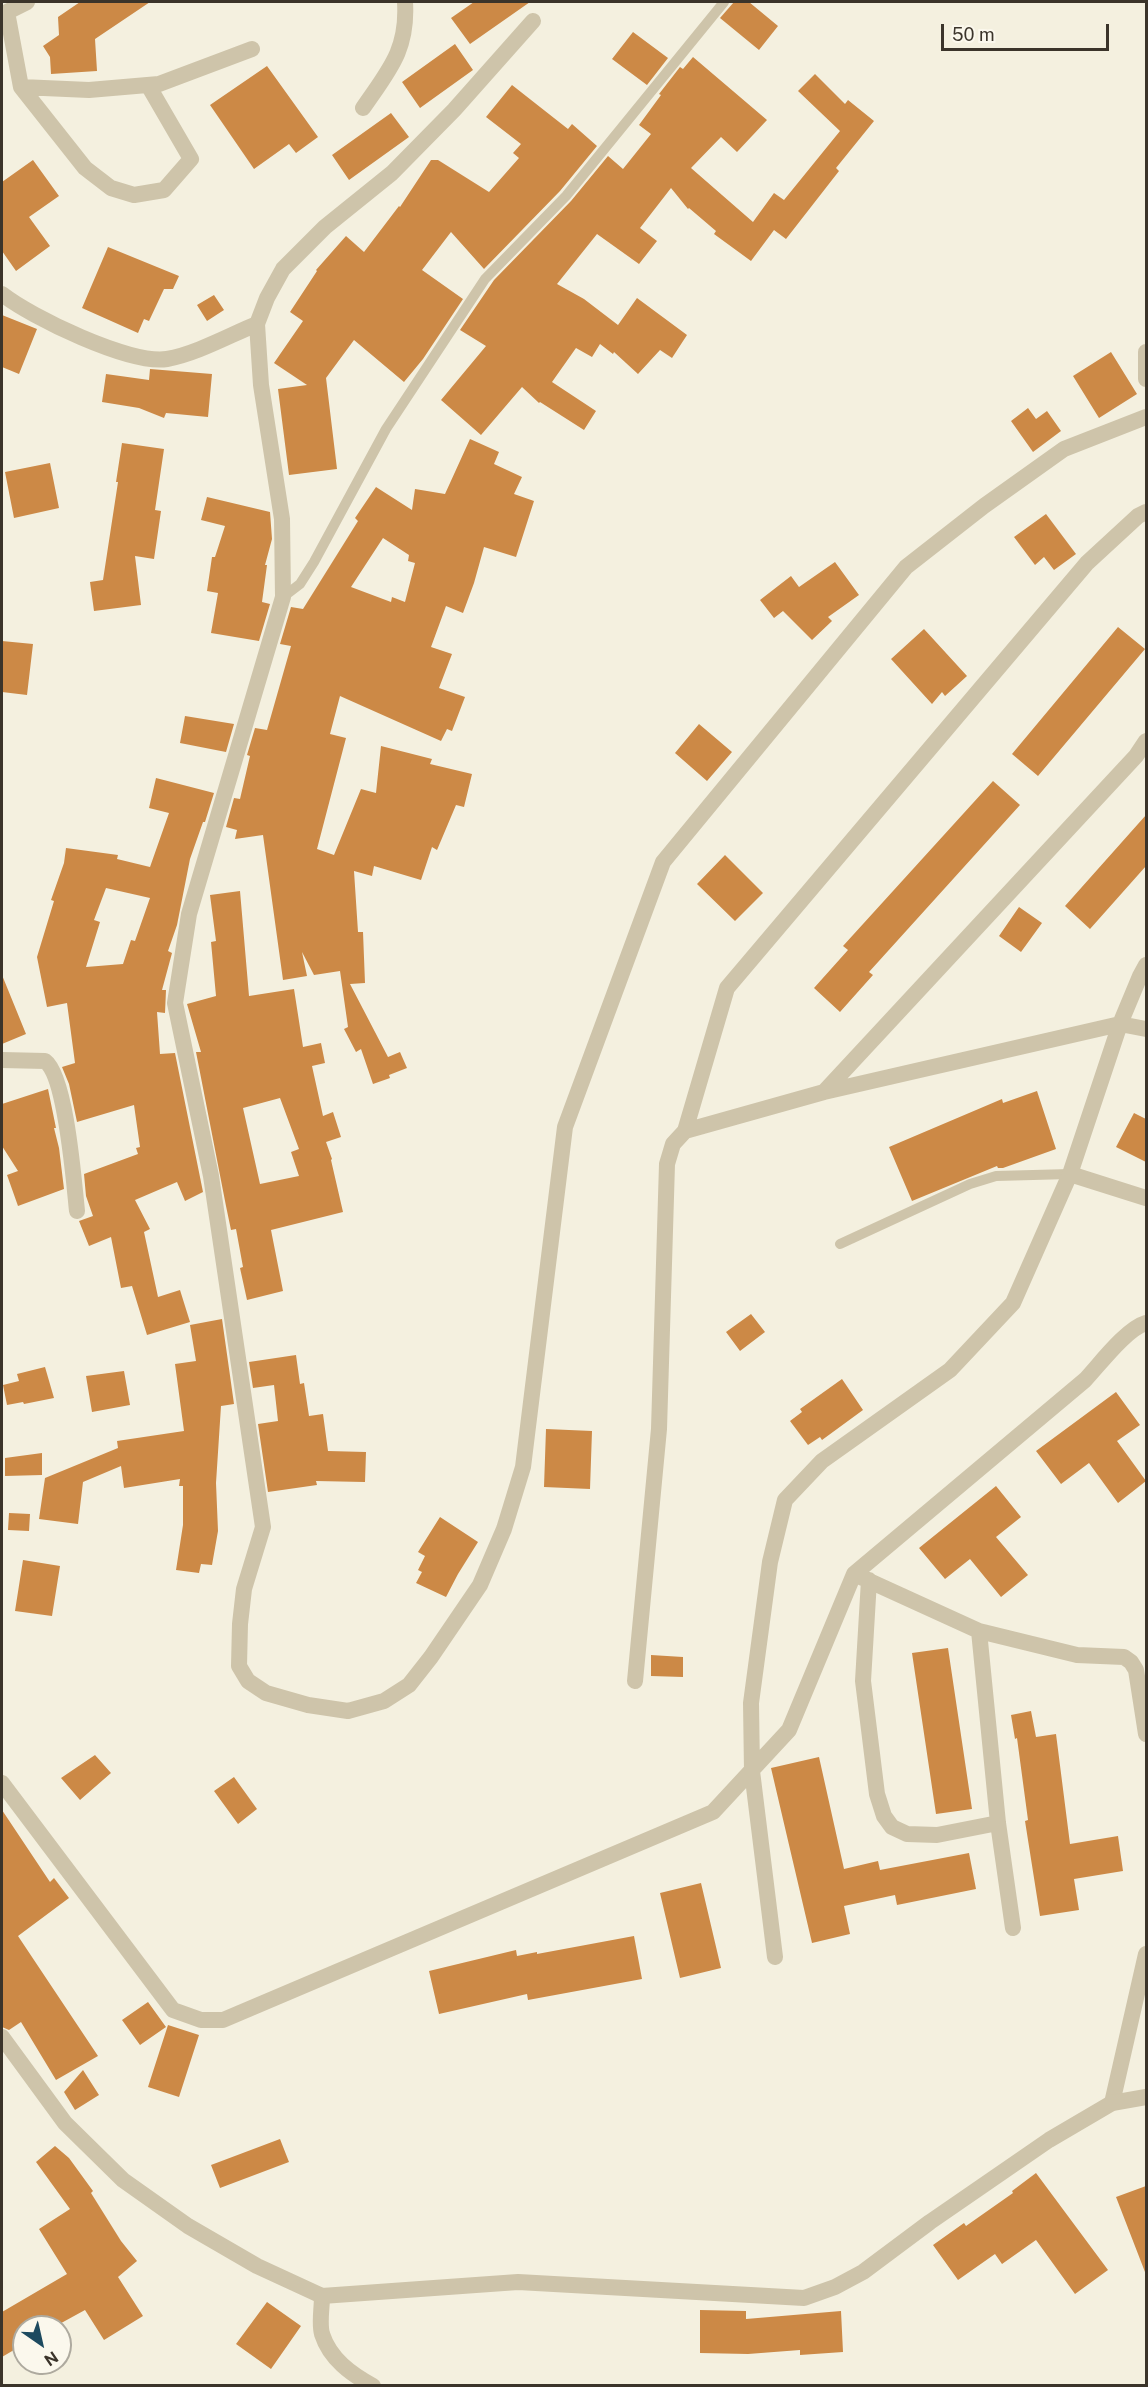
<!DOCTYPE html>
<style>
body{margin:0}
#map{position:relative;width:1148px;height:2387px;overflow:hidden;background:#f4f0df;font-family:"Public Sans",sans-serif}
canvas{display:block}
.frame{position:absolute;inset:0;border:3px solid #3b342a;pointer-events:none}
.north{position:absolute;left:12px;top:2315px;width:60px;height:60px;box-sizing:border-box;background:#fbf8ed;border:2px solid #aeaa9f;border-radius:50%;rotate:146deg;font-size:16px;font-weight:700;line-height:24px;text-align:center;color:#3b342a}
.north::after{content:'';display:block;margin:auto;width:21px;height:27px;background:#1d4a5f;clip-path:polygon(50% 0,100% 100%,50% 72%,0 100%)}
.scale{position:absolute;left:941px;top:24px;width:168px;height:27px;box-sizing:border-box;border:3px solid #3b342a;border-top:0;padding-left:8px;font-size:18px;line-height:21px;white-space:nowrap;color:#3b342a;-webkit-text-stroke:4px #fbf8ed;paint-order:stroke}
</style>
<div id="map">
<canvas width="1148" height="2387"></canvas>
<div class="frame"></div>
<div class="north">N</div>
<div class="scale">50 m</div>
</div>
<script>
const ctx = document.querySelector('canvas').getContext('2d');
ctx.lineJoin = 'round';
function fill(path, color) { ctx.fillStyle = color; ctx.fill(path, 'evenodd'); }
function trace(path, color, width, dash) { ctx.strokeStyle = color; ctx.lineWidth = width; ctx.lineCap = dash ? 'butt' : 'round'; ctx.setLineDash(dash || []); ctx.stroke(path); }
const building = new Path2D(`
 M80,2H150L95,39L97,71L51,74L50,57L43,46L59,35L58,17Z
 M474,2H530L470,44L451,18Z
 M734,2H749L778,26L759,50L720,18Z
 M633,32L668,58L647,85L612,59Z
 M455,44L473,70L420,108L402,82Z
 M693,57L767,120L737,152L721,137L691,168L753,222L774,193L784,200L840,131L798,91L815,74L845,104L848,100L874,121L836,168L839,171L786,239L774,230L751,261L714,234L716,231L689,208L688,209L671,188L640,228L657,241L639,264L597,234L557,284L584,299L618,325L637,298L687,335L672,358L660,350L638,374L614,352L613,354L600,344L592,357L576,348L552,382L596,411L584,430L540,402L539,403L522,387L481,435L441,400L486,346L460,330L494,280L571,201L608,156L623,169L651,134L639,125L661,95L659,94L680,67L683,69Z
 M267,66L318,137L296,153L289,144L254,169L210,105Z
 M512,85L568,129L572,124L597,146L560,191L484,269L451,232L422,270L463,299L423,359L404,382L354,340L326,378L337,469L289,475L278,389L307,385L274,363L303,321L290,312L317,271L316,270L346,236L364,252L399,206L400,207L431,160H438L489,192L519,158L513,153L521,144L486,117Z
 M391,113L409,137L349,180L332,155Z
 M33,160L59,196L29,217L50,246L16,271L2,251V182Z
 M108,247L179,276L173,289H164L149,321L144,319L138,333L82,308Z
 M214,295L224,310L207,321L197,305Z
 M2,315L37,329L19,374L2,367Z
 M1111,352L1137,394L1099,418L1073,376Z
 M150,369L212,374L208,417L166,413L164,418L139,408L102,402L106,374L149,380Z
 M1028,408L1036,419L1047,411L1061,431L1033,452L1011,421Z
 M470,439L499,452L494,464L522,477L514,494L534,501L516,557L484,547L474,583L463,613L446,606L431,647L452,654L439,688L465,697L452,731L447,729L441,741L340,696L330,734L346,738L317,849L334,855L361,789L376,793L381,746L432,759L430,764L472,774L464,807L456,805L437,850L432,847L421,880L374,866L372,876L354,871L358,932H363L365,983L350,984L388,1057L400,1052L407,1068L389,1075L390,1078L373,1084L361,1049L356,1052L344,1029L348,1027L340,971L314,975L302,952L307,976L283,980L263,835L235,839L237,830L226,827L234,798L240,799L250,756L247,755L255,728L267,730L291,646L280,644L291,607L303,609L358,521L355,518L376,487L412,510L415,489L445,494ZM383,538L409,555L408,561L415,563L405,602L392,597L391,602L351,587Z
 M122,443L164,449L155,510L161,511L154,559L135,556L141,605L94,611L90,582L103,580L118,482H116Z
 M50,463L59,508L14,518L5,472Z
 M207,497L270,512L272,539L265,565H267L262,602L270,604L259,641L211,633L218,593L207,591L212,557H215L225,526L201,520Z
 M1046,514L1076,554L1054,570L1044,557L1035,565L1014,537Z
 M835,562L859,595L828,617L832,621L812,640L783,611L774,618L760,600L791,576L799,587Z
 M1118,627L1145,649L1038,776L1012,754Z
 M924,629L967,676L945,696L942,692L932,704L891,659Z
 M2,641L33,644L27,695L2,692Z
 M185,716L234,724L226,752L180,743Z
 M699,724L732,752L707,781L675,753Z
 M156,778L214,793L205,822H203L190,859L177,925L168,951L172,953L162,990H166L165,1013L157,1012L160,1054L175,1053L203,1192L185,1201L177,1182L135,1200L150,1229L144,1232L158,1297L180,1290L190,1322L147,1335L132,1286L121,1288L111,1237L89,1246L79,1221L93,1216L86,1196L84,1174L138,1154L136,1148L140,1147L134,1105L77,1122L69,1084L62,1067L75,1063L67,1003L47,1007L37,957L54,901L51,900L64,863L66,848L118,855L117,859L150,867L169,813L149,808ZM106,888L150,898L135,941L131,940L123,964L86,967L100,922L94,920Z
 M993,781L1020,805L869,972L873,975L840,1012L814,988L848,950L843,946Z
 M1146,815V866L1090,929L1065,906Z
 M725,855L763,893L735,921L697,884Z
 M240,891L249,996L294,989L303,1047L321,1043L325,1063L312,1066L323,1116L333,1112L341,1137L326,1142L332,1159L331,1160L343,1212L271,1230L283,1291L247,1300L240,1268L243,1267L236,1229L231,1230L226,1206L196,1052H201L187,1004L216,996L211,942L216,941L210,895ZM280,1098L299,1149L291,1152L299,1176L260,1184L243,1108Z
 M1019,907L1042,923L1021,952L999,936Z
 M2,975L26,1034L2,1044Z
 M48,1089L56,1128H54L59,1148L64,1189L18,1206L7,1175L18,1171L2,1146V1104Z
 M1037,1091L1056,1149L1003,1168H998L997,1166L912,1201L889,1147L1002,1099L1003,1103Z
 M1134,1113L1146,1119V1162L1116,1147Z
 M751,1314L765,1332L740,1351L726,1332Z
 M222,1319L234,1404L221,1406L216,1483L218,1531L212,1565L201,1564L199,1573L176,1570L183,1525V1486H179L180,1479L124,1488L121,1466L83,1482L78,1524L39,1519L45,1478L118,1448L117,1441L184,1431L175,1364L196,1361L190,1325Z
 M296,1355L300,1384L304,1383L309,1416L323,1414L328,1451L366,1452L365,1482L316,1481L317,1485L268,1492L258,1424L278,1421L274,1385L253,1388L249,1362Z
 M45,1367L54,1398L24,1404L23,1402L7,1405L3,1385L19,1381L17,1374Z
 M124,1371L130,1405L92,1412L86,1376Z
 M842,1379L863,1410L822,1440L820,1437L808,1445L790,1421L802,1412L800,1409Z
 M1116,1392L1140,1425L1117,1441L1146,1481L1118,1503L1089,1463L1061,1484L1036,1451Z
 M546,1429L592,1431L590,1489L544,1487Z
 M42,1453V1475L5,1476V1458Z
 M996,1486L1021,1517L996,1537L1028,1575L1001,1597L970,1559L945,1579L919,1548Z
 M9,1513L30,1514L29,1531L8,1530Z
 M440,1517L478,1542L458,1574L446,1597L416,1583L422,1572L418,1570L425,1556L418,1552Z
 M23,1560L60,1566L52,1616L15,1611Z
 M948,1648L972,1809L936,1814L912,1653Z
 M651,1655L683,1657V1677L651,1676Z
 M1031,1711L1036,1737L1056,1734L1070,1844L1118,1836L1123,1871L1074,1879L1079,1910L1040,1916L1025,1821L1028,1820L1017,1738L1015,1739L1011,1715Z
 M95,1755L111,1773L80,1800L61,1778Z
 M819,1757L844,1869L878,1861L880,1870L969,1853L976,1889L897,1905L895,1895L844,1906L850,1934L812,1943L771,1768Z
 M234,1777L257,1809L238,1824L214,1791Z
 M2,1810L50,1882L54,1878L69,1898L18,1936L98,2056L56,2080L21,2022L9,2030L2,2027Z
 M701,1883L721,1968L680,1978L660,1893Z
 M634,1936L642,1979L528,2000L527,1994L439,2014L429,1971L516,1950L517,1956L537,1952V1954Z
 M148,2002L166,2027L140,2045L122,2020Z
 M168,2025L199,2035L179,2097L148,2087Z
 M83,2070L99,2095L75,2110L64,2092Z
 M280,2139L289,2162L220,2188L211,2165Z
 M55,2146L69,2158L93,2191L91,2193L121,2241L137,2261L118,2277L143,2316L104,2340L85,2310L54,2327H24V2344L2,2357V2312L67,2274L39,2229L70,2209L36,2162Z
 M1036,2173L1108,2270L1075,2294L1036,2240L1002,2264L995,2254L958,2280L933,2245L964,2223L966,2226L1013,2193L1012,2191Z
 M1146,2186V2272H1145L1116,2197Z
 M267,2302L301,2326L271,2369L236,2344Z
 M700,2310L746,2311V2319L841,2311L843,2352L800,2355V2350L748,2354L700,2353Z`);
const service = new Path2D(`
 M283,597L300,584L314,562L386,429L485,279L566,196L724,2
 M840,1244L970,1184L996,1176L1070,1174`);
const minor = new Path2D(`
 M27,2L7,12L21,87L85,168L111,188L134,195L164,190L191,159L148,85
 M21,87L89,90L159,84L252,49
 M363,108C389,70 408,50 405,2
 M2,294C31,317 130,365 167,359C196,354 230,335 257,324L267,298L283,269L325,227L392,173L454,110L533,21
 M257,324L261,385L282,519L283,597L189,914L175,1003L211,1176L263,1527L244,1589L240,1624L239,1666L248,1681L266,1693L308,1705L348,1711L384,1701L409,1685L431,1657L480,1585L504,1529L523,1467L565,1127L663,862L906,567L984,506L1064,449L1146,417
 M1146,352V379
 M2,1060L45,1061C66,1076 74,1183 77,1211
 M824,1092L1136,756L1146,741
 M685,1131L727,988L1087,563L1138,516L1146,512
 M1070,1174L1146,1198
 M854,1574L979,1631L1077,1655L1124,1657L1131,1662L1136,1670L1146,1734
 M869,1580L863,1681L877,1794L884,1816L892,1827L907,1834L937,1835L998,1823
 M979,1631L998,1823L1013,1928
 M635,1681L659,1429L667,1164L673,1144L685,1131L824,1092L1120,1024L1146,1029
 M2,1783L173,2010L201,2020H223L713,1812L789,1730L854,1574L1085,1380C1100,1364 1126,1329 1146,1323
 M775,1957L752,1771L751,1703L770,1562L785,1500L822,1461L950,1370L1013,1303L1070,1174L1120,1024L1140,976L1146,965
 M1112,2103L1146,1954
 M322,2296C322,2308 319,2323 322,2334C330,2359 351,2374 373,2386`);
const tertiary = new Path2D(`
 M2,2037L65,2123L123,2180L188,2226L257,2266L322,2296L518,2282L804,2298L835,2287L863,2272L930,2222L1049,2140L1112,2103L1146,2097`);
fill(building, '#cc8946');
trace(service, '#cec4aa', 10);
trace(minor, '#cec4aa', 16);
trace(tertiary, '#cec4aa', 16);
</script>
